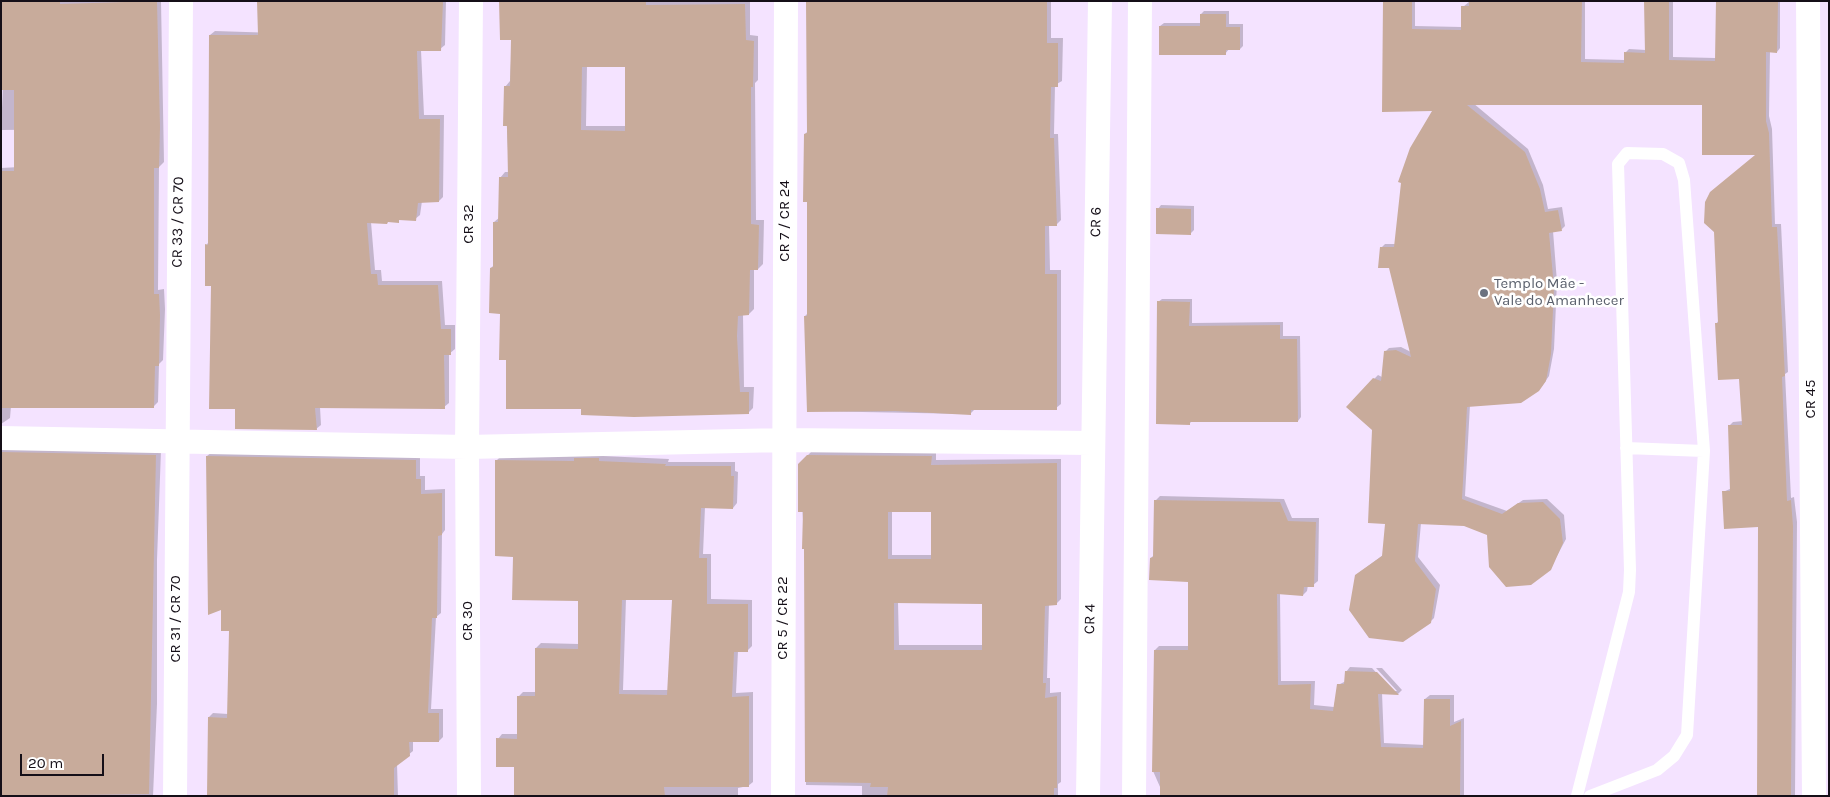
<!DOCTYPE html>
<meta charset="utf-8">
<style>
body{margin:0}
#map{position:relative;width:1830px;height:797px;overflow:hidden;background:#f4e3ff;font-family:Karla,sans-serif}
canvas{display:block}
.frame{position:absolute;inset:0;border:2px solid #150f18;pointer-events:none}
.scale{position:absolute;left:20px;top:754px;width:84px;height:22px;box-sizing:border-box;border:2px solid #150f18;border-top:0;padding-left:6px;font-size:15px;line-height:18px;white-space:nowrap;color:#150f18;-webkit-text-stroke:4px #fff;paint-order:stroke}
</style>
<div id="map">
<canvas width="1830" height="797"></canvas>
<div class="frame"></div>
<div class="scale">20 m</div>
</div>
<script>
const ctx = document.querySelector('canvas').getContext('2d');
ctx.lineJoin = 'round';
function fill(path, color) { ctx.fillStyle = color; ctx.fill(path, 'evenodd'); }
function trace(path, color, width, dash) { ctx.strokeStyle = color; ctx.lineWidth = width; ctx.lineCap = dash ? 'butt' : 'round'; ctx.setLineDash(dash || []); ctx.stroke(path); }
function drawText(font, color, halo, rows, align = 'center') {
  ctx.font = font + ' Karla,sans-serif'; ctx.lineWidth = 5; ctx.setLineDash([]); ctx.textBaseline = 'middle'; ctx.strokeStyle = halo; ctx.fillStyle = color; for (const [text, x, y, turn = 0] of rows) {
    ctx.save(); ctx.translate(x, y); ctx.rotate((+turn || 0) * Math.PI / 180); ctx.textAlign = isNaN(turn) ? turn : align; if (halo) ctx.strokeText(text, 0, 0); ctx.fillText(text, 0, 0); ctx.restore();
  }
}
const shadow = new Path2D(`
 M1,1H161L164,162L159,167L158,290L164,289L165,309L163,360L159,364L158,402L153,407L11,406L10,418L1,424V168L110,162L109,129L1,130L4,63H1Z
 M305,1H446L445,45L440,49L421,50L424,115H444L443,197L439,201H422L420,215L415,219L371,222L375,270H381L382,281H442L445,325H455V349L449,354V403L444,407H320L321,425L316,429L236,408L206,245L209,242L210,35L215,31L339,35Z
 M500,1H750V35L758,36V80L755,83L756,220H764L763,264L758,269H754V309L749,314H743L744,387H754L753,408L748,413L582,408L507,358L501,313L491,268L494,265V222L500,217V178L505,172H509L505,87L510,81L512,39ZM587,66H627L626,126H586Z
 M807,1H1051V38H1063L1062,81L1055,85L1054,134H1058L1061,220L1056,225H1049L1050,270H1061V404L1056,408L975,409L970,414L808,411L805,316L808,313L809,200L805,134L808,131Z
 M1384,1H1415V26L1462,27L1463,7L1470,1H1585V59L1625,60V53L1629,49L1646,50V1H1673V57L1716,58V1H1780V48L1777,52L1770,51L1769,116L1772,129L1775,224H1781L1788,372L1785,374L1791,498L1794,497L1797,522L1795,796H1758L1760,526L1723,492L1732,488L1729,426L1733,422L1743,421L1741,378L1716,324L1719,320L1758,154L1704,104L1473,103L1528,149L1543,185L1548,209L1562,207L1565,226L1561,230L1553,231L1557,282L1554,349L1549,376L1542,386L1470,405L1465,496L1507,511L1523,500L1547,499L1564,515L1566,539L1550,569L1488,534L1464,525L1421,523L1418,557L1440,585L1434,618L1430,622L1360,572L1383,555L1386,523L1374,430L1347,407L1378,375L1382,377L1385,352L1389,348L1401,347L1411,352L1390,267L1381,248L1385,244H1395L1434,110Z
 M1204,11H1229V24H1243V46L1240,49H1229L1225,54L1160,26L1164,23H1201V14Z
 M1161,205L1194,206V230L1191,233L1158,209Z
 M1162,299H1192V323L1283,322V336H1300L1301,417L1298,421H1192L1189,424L1158,302Z
 M1,446L161,450L157,560V704L153,796H1Z
 M813,450L936,451V460L1061,459V599L1056,604H1049L1047,678H1050V693L1061,692V782L1058,784V796H862V786L806,785L805,548L799,464ZM892,510H933L932,555H892ZM898,602L983,603V645H899Z
 M212,452L420,456V476H425V490L445,489V530L442,534L441,613L436,617L431,709H443V737L439,741L413,740V751L397,764L398,796H208L209,717L213,713L228,714L230,630L223,608L207,456Z
 M603,454V456L669,459L668,462H735V471L738,472L737,503L733,508L705,507L703,554H711V599L752,600V646L747,651H738L736,693L753,692V782L748,786L738,788V796H516V766L498,739L502,734H518V697L523,692H537L536,648L541,643L579,644V600L514,555L496,461L501,456ZM626,599H673L668,690H623Z
 M1160,496L1284,499L1292,518H1319L1318,581L1313,585H1308L1307,591L1303,595L1280,593L1281,681H1315L1314,705L1334,707L1338,685L1346,681V672L1350,667L1372,668L1393,691H1397L1376,668H1382L1402,690L1398,694L1382,693L1384,743L1425,745V699L1430,695H1454V722L1464,718V796H1164L1153,771L1155,650L1159,646H1189V581L1151,558L1155,554V501Z`);
const building = new Path2D(`
 M1,1H60V4L157,1L160,127L159,168H154V294H159L160,315L159,366H155L154,408H1V171H14V90H2Z
 M257,1H443L441,51H417L419,119H440L439,202L418,203L416,221L399,220V223L388,222L387,224L367,223L371,274H377L378,285H438L441,329H451V355H444L445,409L315,408L317,430L235,429V409H209L211,286H205V244L208,245L209,35H258Z
 M499,1H646V5L745,4L746,40L754,41L753,87H751V224L759,225L758,270H750L749,315L738,316L737,336L740,392H749V414L634,417L581,415V409H506V360H499L500,314L489,313L490,268L493,267V222H498L499,177H508L507,126H503L504,86H510L511,40H500ZM582,67H625V131L581,130Z
 M806,1H1047V43H1058V87H1051L1050,138H1054L1057,226H1045V274H1057V410H971V415L895,411L807,412L804,316H807V202H803L804,134L807,133Z
 M1383,1H1412V29L1461,30V6H1469V1H1582L1581,62L1624,63V52L1645,53L1644,1H1669V60L1715,61L1716,1H1778L1777,53L1766,52V121L1769,133L1772,227H1777L1785,376L1782,377L1787,501L1791,500L1793,526L1791,796H1757L1758,527L1724,529L1722,491H1730L1728,425H1742L1739,379L1718,380L1715,323H1718L1714,232L1704,223L1705,202L1710,192L1755,155H1702V105H1467L1525,152L1540,189L1545,212L1558,210L1562,231L1549,233L1554,287L1551,354L1546,381L1539,391L1521,403L1467,407L1462,499L1502,514L1518,503L1543,502L1560,519L1563,543L1551,570L1531,585L1506,587L1489,567L1487,535L1464,526L1418,524L1415,561L1436,589L1431,623L1403,642L1369,638L1349,610L1355,575L1382,556L1385,524L1368,523L1372,430L1346,407L1373,378L1381,381L1384,351L1396,350L1411,357L1389,268H1378L1380,247H1394L1401,183L1398,182L1410,148L1432,111L1382,112Z
 M1200,14H1226V27H1240V50H1226V55H1159V26H1200Z
 M1156,208L1191,209V235L1156,234Z
 M1157,301L1190,302L1189,326L1280,325V339H1297L1298,422H1190V425L1156,424Z
 M1,452L156,455L149,794L1,796Z
 M807,455L932,456L931,465L1057,463V605L1045,606L1043,683H1046L1045,698L1057,696V788H1054V796H887L888,787H870L871,783L805,782L804,549H802L803,512H798V464ZM888,512H931V559H888ZM894,603L982,604V650H894Z
 M206,456L416,460V479H421V494L442,493V535L438,536L437,618H432L428,713H439V742H409L410,756L394,768V796H207L208,717L227,718L229,631H221V610L208,615Z
 M574,458H599V461L666,464L665,466H731V476H734L733,509L701,508L699,558H707V604H748V652H734L732,697L749,696V787H664L665,796H514V767H496V738L517,739V696H535V648L578,649V601L512,600L513,557L495,556V460L574,461ZM622,600H672L667,695L619,694Z
 M1154,500L1280,502L1288,521L1316,522L1314,587H1304L1303,596L1277,594L1278,685L1311,684L1310,709L1333,711L1337,684H1344L1345,671L1377,672L1399,695L1378,694L1381,747L1423,748L1424,699H1450V726L1461,721L1460,796H1160V772H1152L1154,650H1188V582L1149,580L1150,558L1153,557Z`);
const lane = new Path2D(`
 M1626,448L1704,451
 M1577,796L1629,592L1630,570L1618,164L1627,153L1663,154L1679,163L1684,180L1704,451L1687,735L1674,756L1657,770L1590,796`);
const street = new Path2D(`
 M1808,1L1814,796
 M1,438L467,447L784,440L1093,443
 M175,796L181,1
 M469,796L467,447L471,1
 M783,796L786,1
 M1088,796L1100,1
 M1134,796L1140,1`);
const markers = [
 [1484,293,5,"#6b7280"]
];
const streetNames = [
 ["CR 7 / CR 24",785,221,-90],
 ["CR 33 / CR 70",178,222,-89],
 ["CR 6",1096,222,-89],
 ["CR 32",469,224,-90],
 ["CR 45",1811,399,-90],
 ["CR 5 / CR 22",783,618,-90],
 ["CR 31 / CR 70",176,619,-90],
 ["CR 4",1090,619,-89],
 ["CR 30",468,621,-90]
];
const worshipNames = [
 ["Templo Mãe -",1494,284],
 ["Vale do Amanhecer",1494,301]
];
fill(shadow, '#0003');
fill(building, '#c8ab9b');
trace(lane, '#fff', 12);
trace(street, '#fff', 24);
for (const [x, y, r, color] of markers) { const dot = new Path2D(); dot.arc(x, y, r, 0, 2 * Math.PI); ctx.fillStyle = color; ctx.fill(dot); trace(dot, '#fff', 2); }
drawText('15px', '#150f18', '#fff', streetNames);
drawText('15px', '#5b616d', '#fff', worshipNames, 'left');
</script>
